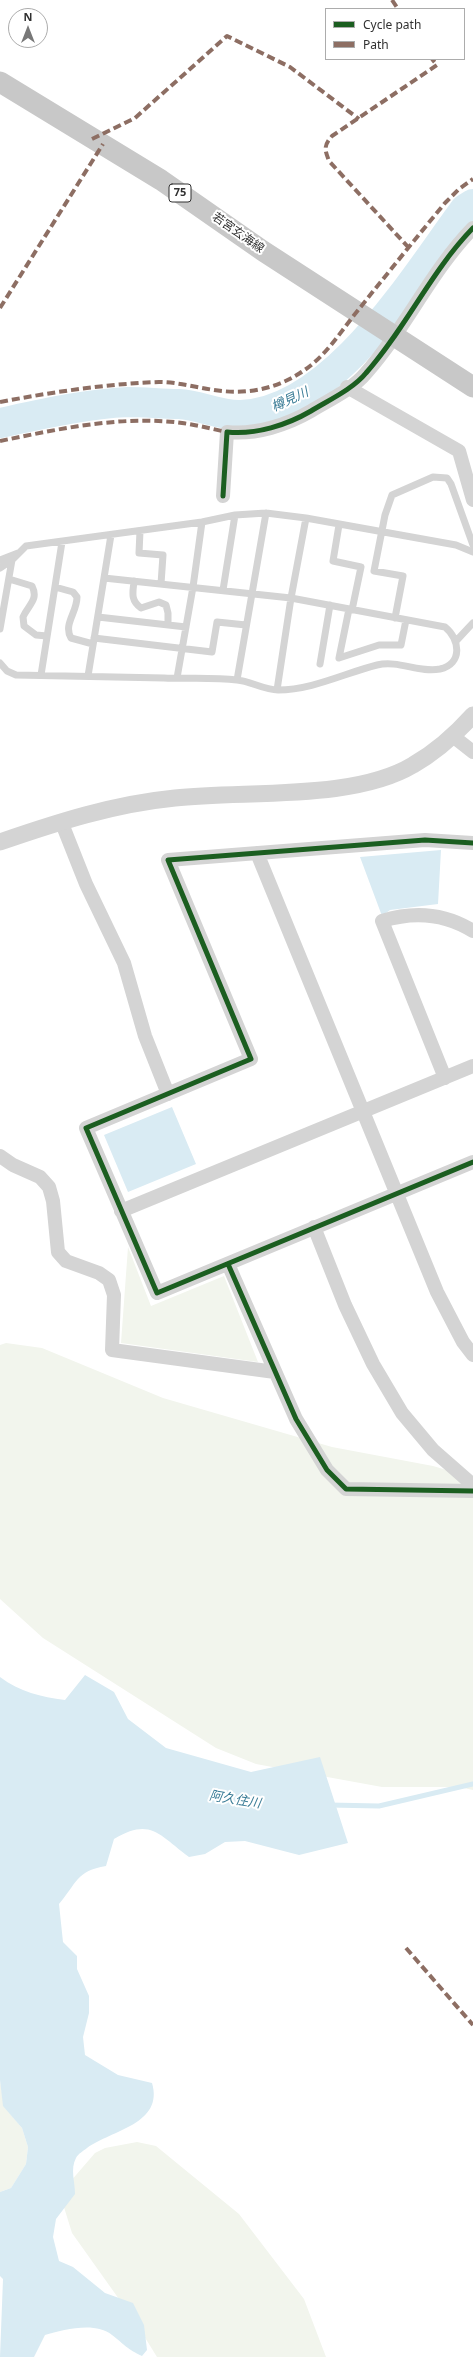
<!DOCTYPE html>
<meta charset="utf-8">
<style>
body{margin:0}
#map{position:relative;width:473px;height:2357px;overflow:hidden;background:#fff;font-family:"Noto Sans",sans-serif}
canvas{display:block}
.legend{position:absolute;left:325px;top:8px;width:140px;height:52px;box-sizing:border-box;background:#fff;border:1px solid #acacac;margin:0;padding:5px 7px;list-style:none;font-size:12px;color:#303030}
.legend li{display:flex;align-items:center;gap:8px;height:20px}
.legend b{width:20px;border:1px solid #acacac}
.north{position:absolute;left:8px;top:8px;width:40px;height:40px;box-sizing:border-box;background:#fff;border:1px solid #acacac;border-radius:50%;rotate:0deg;font-size:11px;font-weight:700;line-height:16px;text-align:center;color:#303030}
.north::after{content:'';display:block;margin:auto;width:14px;height:18px;background:#787878;clip-path:polygon(50% 0,100% 100%,50% 72%,0 100%)}
</style>
<div id="map">
<canvas width="473" height="2357"></canvas>
<ul class="legend">
<li><b style="height:5px;background:#1b5e20"></b>Cycle path</li>
<li><b style="height:5px;background:#8d6e63"></b>Path</li>
</ul>
<div class="north">N</div>
</div>
<script>
const ctx = document.querySelector('canvas').getContext('2d');
ctx.lineJoin = 'round';
function fill(path, color) { ctx.fillStyle = color; ctx.fill(path, 'evenodd'); }
function trace(path, color, width, dash) { ctx.strokeStyle = color; ctx.lineWidth = width; ctx.lineCap = dash ? 'butt' : 'round'; ctx.setLineDash(dash || []); ctx.stroke(path); }
function drawText(font, color, halo, rows, align = 'center') {
  ctx.font = font + ' "Noto Sans","Noto Sans JP",sans-serif'; ctx.lineWidth = 4; ctx.setLineDash([]); ctx.textBaseline = 'middle'; ctx.strokeStyle = halo; ctx.fillStyle = color; for (const [text, x, y, turn = 0] of rows) {
    ctx.save(); ctx.translate(x, y); ctx.rotate((+turn || 0) * Math.PI / 180); ctx.textAlign = isNaN(turn) ? turn : align; if (halo) ctx.strokeText(text, 0, 0); ctx.fillText(text, 0, 0); ctx.restore();
  }
}
const green = new Path2D(`
 M128,1247L151,1306L224,1276L258,1362L121,1343Z
 M6,1343L42,1348L163,1398L332,1447L433,1466L450,1471L473,1494V1790L459,1787H382L256,1764L216,1748L43,1638L0,1599V1345Z
 M0,2080L4,2106L22,2128L28,2147L26,2164L11,2188L0,2192Z
 M137,2142L156,2146L239,2214L304,2299L326,2357H157L136,2323L72,2233L63,2204L70,2182L95,2153L105,2148Z`);
const water = new Path2D(`
 M441,850L438,904L390,910L382,916L360,857Z
 M172,1107L196,1164L128,1192L104,1135Z
 M85,1675L114,1692L128,1719L166,1748L251,1772L320,1757L348,1843L299,1855L245,1841L225,1842L205,1854L189,1857C159,1835 151,1817 114,1839L106,1866C76,1871 77,1883 59,1904L63,1942L77,1956V1969L89,1996V2013L83,2037L85,2055L118,2075L152,2083C164,2124 112,2130 87,2148C83,2151 78,2154 76,2158C70,2169 75,2182 75,2194L56,2219L53,2237L59,2261L73,2267L105,2293L133,2303L144,2325L147,2350L142,2356C127,2349 125,2345 112,2335C95,2321 63,2330 45,2335L34,2357H0L3,2279L0,2276V2192L11,2188L26,2164L28,2147L22,2128L3,2106L0,2080V1677C20,1692 41,1697 65,1700Z`);
const stream = new Path2D(`
 M329,1805L379,1806L473,1784`);
const river = new Path2D(`
 M0,423C42,414 85,404 128,402C145,402 162,404 179,404C200,405 220,416 241,415C334,412 415,276 465,209L473,204`);
const service = new Path2D(`
 M306,518L456,545L473,552
 M339,525L333,561L361,567L352,610
 M140,531L139,553L163,555L161,584
 M0,560L18,553
 M0,568L12,560L26,546L202,522L235,515L266,513L306,518L291,598L445,627C460,639 463,664 440,669C419,673 399,660 377,665C345,673 312,690 278,690C264,690 250,681 237,680C213,677 188,679 164,678C115,677 65,676 16,675L7,671L0,663
 M104,578L291,598L277,690
 M9,579L32,586C39,600 28,605 23,617L24,626L36,635L47,636
 M134,581C133,592 130,600 141,608L159,602L166,605L168,613V625
 M55,587L73,592L77,597C77,613 63,624 71,638L93,644
 M223,590L235,515
 M349,609L339,658L379,645H401L406,620
 M98,617L186,627
 M395,618L403,576L374,571L385,515L392,495L433,477L447,478L451,484L473,545
 M0,629L12,560
 M94,638L212,652L217,622L246,625
 M457,640L473,623
 M320,664L330,605
 M41,675L62,542
 M88,676L111,535
 M177,678L193,587L202,522
 M237,680L266,513`);
const minor = new Path2D(`
 M347,387L459,451L473,500
 M223,496L227,432C256,435 287,425 311,411C329,400 353,389 366,373C406,328 431,271 473,228
 M454,737L473,752
 M61,821L86,884L124,963L145,1036L168,1094
 M473,843L425,840L168,860L251,1059L86,1128L157,1293L473,1162
 M257,853L437,1292L463,1342L473,1355
 M445,1078L382,921C414,911 444,913 473,931
 M0,1156L13,1165L40,1177L49,1187L53,1201L58,1252L66,1261L99,1273L109,1280L114,1295L112,1350L275,1372
 M121,1211L473,1066
 M314,1227L345,1305L373,1364L402,1413L433,1450L473,1485
 M228,1264L296,1419L327,1470L346,1489L473,1491`);
const tertiary = new Path2D(`
 M0,842C58,822 114,804 175,798C245,790 353,801 413,765C436,752 455,735 473,715`);
const primary = new Path2D(`
 M0,82L161,180L263,251L473,387`);
const quiet = new Path2D(`
 M392,0L398,9
 M92,139L135,118L227,36L290,67L359,119
 M409,248L329,161C325,150 323,146 332,136L437,65L432,59
 M0,308L103,144
 M0,402C53,392 105,384 159,382C180,382 201,389 222,391C249,394 277,388 300,373C326,357 340,332 359,309C387,274 416,238 445,203L459,189L473,179
 M0,441C59,429 121,415 182,423C197,425 212,429 227,432
 M406,1948L473,2025`);
const cycleway = new Path2D(`
 M223,496L227,432C256,435 287,425 311,411C329,400 353,389 366,373C406,328 431,271 473,228
 M473,843L425,840L168,860L251,1059L86,1128L157,1293L473,1162
 M228,1264L296,1419L327,1470L346,1489L473,1491`);
const shields = [
 [180,193,22]
];
const shieldNames = [
 ["75",180,193]
];
const streetNames = [
 ["若宮玄海線",238,233,35]
];
const waterNames = [
 ["樽見川",290,400,-25],
 ["阿久住川",235,1800,9]
];
fill(green, '#f2f5ed');
fill(water, '#d9ebf3');
trace(stream, '#d9ebf3', 5);
trace(river, '#d9ebf3', 30);
trace(service, '#d4d4d4', 7);
trace(minor, '#d4d4d4', 14);
trace(tertiary, '#d4d4d4', 17);
trace(primary, '#c8c8c8', 21);
trace(quiet, '#8d6e63', 4, [8, 4]);
trace(cycleway, '#1b5e20', 5);
for (const [x, y, w] of shields) { const box = new Path2D(); box.roundRect(x - w / 2, y - 9, w, 18, 3); ctx.fillStyle = '#fff'; ctx.fill(box); trace(box, '#303030', 1); }
drawText('bold 11px', '#303030', null, shieldNames);
drawText('12px', '#303030', '#fff', streetNames);
drawText('italic 13px', '#3a7c96', '#fff', waterNames);
</script>
